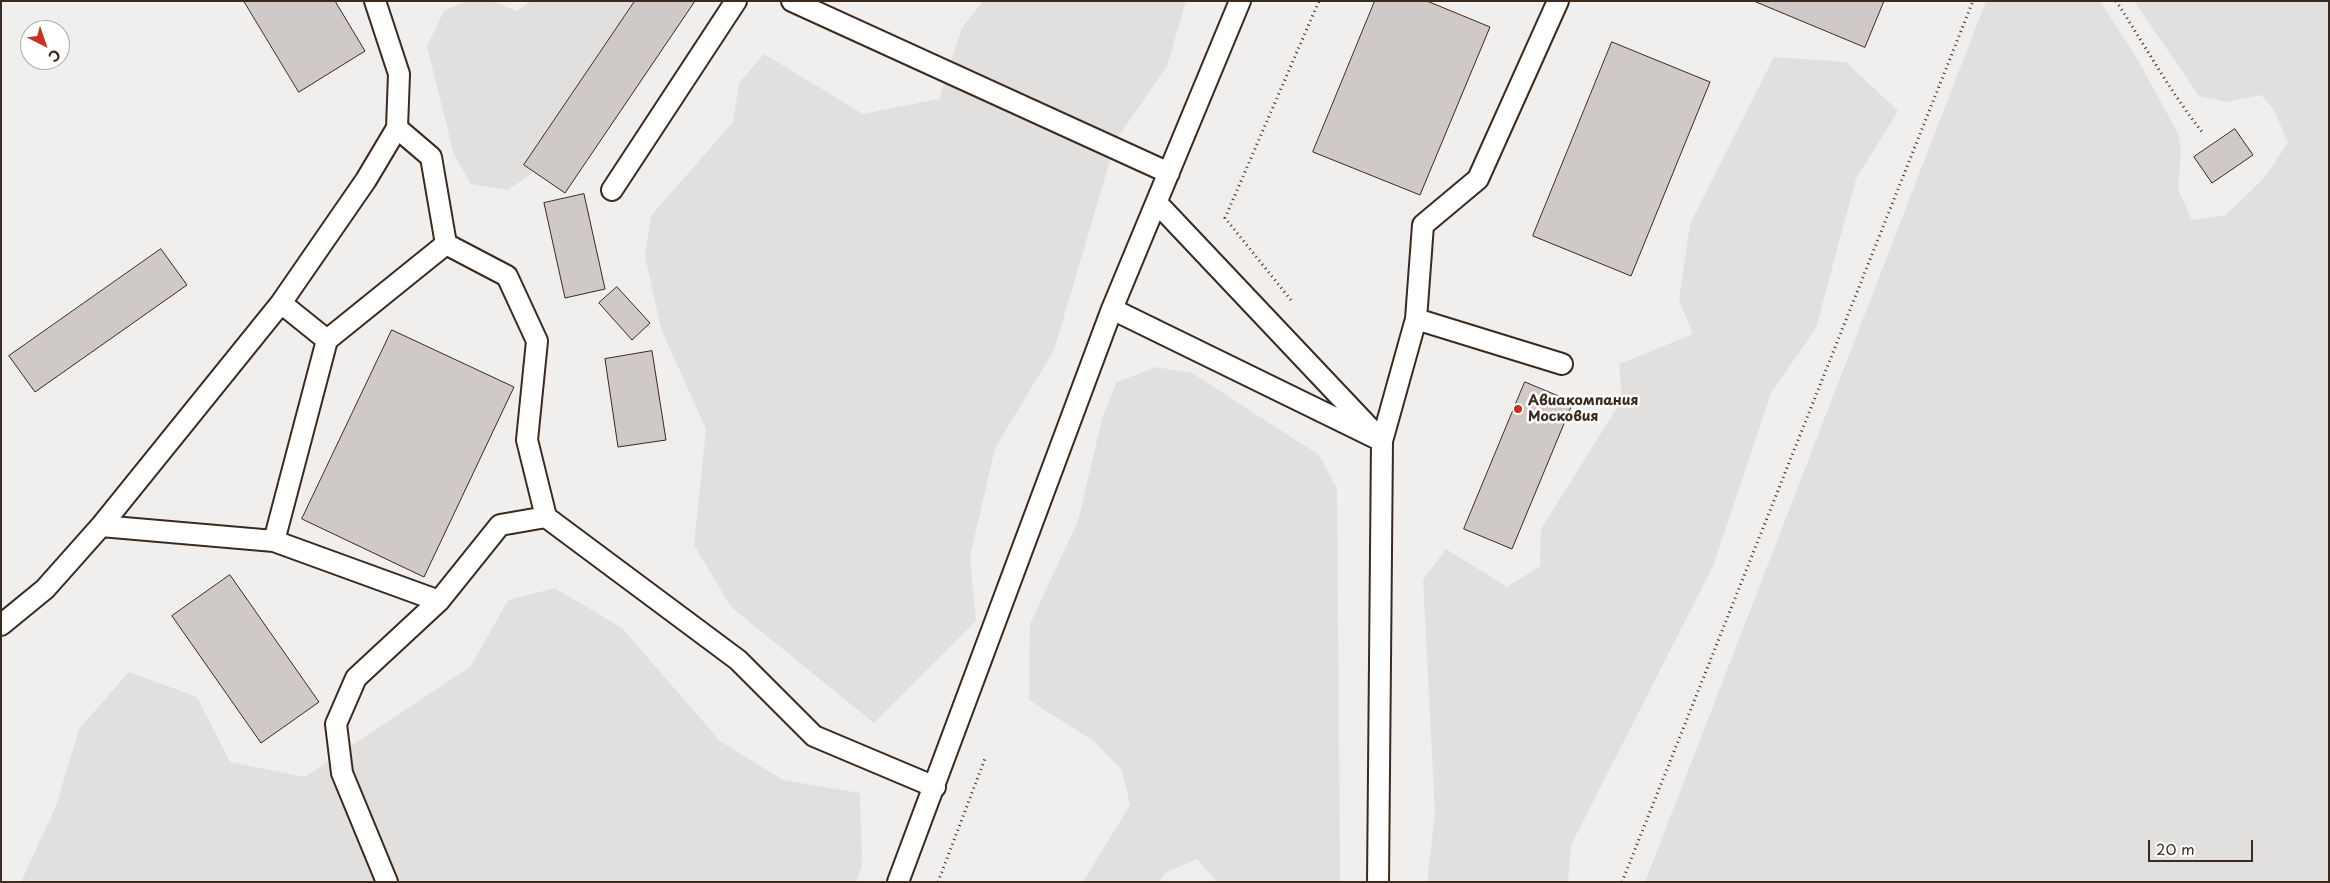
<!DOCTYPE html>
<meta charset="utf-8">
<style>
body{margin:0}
#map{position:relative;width:2330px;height:883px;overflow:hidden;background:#fff;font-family:"Playpen Sans",sans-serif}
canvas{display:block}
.frame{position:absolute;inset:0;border:2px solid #3b2a1e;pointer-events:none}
.north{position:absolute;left:20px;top:20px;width:50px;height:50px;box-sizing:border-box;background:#fff;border:1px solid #b1aaa5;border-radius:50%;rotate:139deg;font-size:14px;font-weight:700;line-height:20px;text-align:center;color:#3b2a1e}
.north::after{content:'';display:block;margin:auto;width:18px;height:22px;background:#c8321e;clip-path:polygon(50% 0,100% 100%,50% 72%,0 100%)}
.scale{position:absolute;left:2148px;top:840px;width:105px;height:22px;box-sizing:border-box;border:2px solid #3b2a1e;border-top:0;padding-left:6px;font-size:15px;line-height:18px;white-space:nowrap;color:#3b2a1e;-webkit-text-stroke:4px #fff;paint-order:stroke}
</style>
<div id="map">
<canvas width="2330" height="883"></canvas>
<div class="frame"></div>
<div class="north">С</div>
<div class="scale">20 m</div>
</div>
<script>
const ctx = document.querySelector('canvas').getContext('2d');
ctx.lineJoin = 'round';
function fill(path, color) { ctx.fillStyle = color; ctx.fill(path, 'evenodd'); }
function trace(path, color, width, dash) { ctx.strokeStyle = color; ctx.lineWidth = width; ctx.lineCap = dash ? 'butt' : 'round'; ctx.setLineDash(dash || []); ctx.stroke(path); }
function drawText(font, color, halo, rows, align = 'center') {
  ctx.font = font + ' "Playpen Sans",sans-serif'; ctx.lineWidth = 5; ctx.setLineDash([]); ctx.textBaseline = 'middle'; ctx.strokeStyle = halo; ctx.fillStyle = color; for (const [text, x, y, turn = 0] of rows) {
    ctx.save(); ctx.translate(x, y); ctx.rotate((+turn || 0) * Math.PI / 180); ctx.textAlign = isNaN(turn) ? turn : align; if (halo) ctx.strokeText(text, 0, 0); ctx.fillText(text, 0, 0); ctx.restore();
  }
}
const built = new Path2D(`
 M1,1H2329V882H1ZM30,30H60V60H30Z`);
const green = new Path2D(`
 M466,1H492L516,11L531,1H634L545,136L535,171L508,190L471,184L454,155L427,46L444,11Z
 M983,1H1186L1167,66L1116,140L1054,350L995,448L970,557L976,621L874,723L731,607L694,545L706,429L661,329L645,256L651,216L733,122L739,83L764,54L863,114L939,99L962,28Z
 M1986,1H2100L2136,57L2178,133L2181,150L2178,189L2192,220L2226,215L2264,178L2288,143L2274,110L2261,95L2227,102L2199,96L2134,1H2329V882H1645Z
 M1774,57L1846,62L1898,111L1856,179L1816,328L1771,393L1713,566L1571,845L1568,882H1427L1435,813L1423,580L1446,549L1507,587L1540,566L1541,529L1622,400L1619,364L1693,334L1679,300L1690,224Z
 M1156,367L1192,373L1319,455L1337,489L1340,882H1217L1197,859L1165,873L1159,882H1083L1130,805L1122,770L1095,742L1029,700L1030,624L1078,521L1103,415L1117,382Z
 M555,588L622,628L720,741L783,780L860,793L862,866L856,882H21L56,806L79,729L129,672L197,697L230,762L305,777L471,666L508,600Z`);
const building = new Path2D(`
 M244,1H335L365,51L299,92Z
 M635,1H695L565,193L524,165Z
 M1375,1H1427L1490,27L1420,195L1313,152Z
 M1754,1H1884L1865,47Z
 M1612,42L1710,82L1631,276L1533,236Z
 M2235,129L2253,155L2212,183L2194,157Z
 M584,194L605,289L565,298L544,203Z
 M161,249L187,285L35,392L9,356Z
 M617,287L650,323L632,340L599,303Z
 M392,330L514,387L424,577L302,519Z
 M652,351L666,440L618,447L605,359Z
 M1525,382L1573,402L1512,549L1464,529Z
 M230,575L319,702L261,743L172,616Z`);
const path = new Path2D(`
 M2116,1C2145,45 2170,92 2203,133
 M1291,300L1225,218L1319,1
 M938,882L986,756
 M1622,882L1973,1`);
const lane = new Path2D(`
 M792,1L1169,173
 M397,128L431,157L446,244
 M612,190L736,1
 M1157,203L1382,441L1378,882
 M281,303L327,340
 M1112,309L1382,441L1416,319L1423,225L1478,179L1558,1
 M1416,319L1562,364
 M101,526L274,541L327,340L446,244L507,276L537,341L527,440L546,517
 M274,541L439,601
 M1,625L45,589L101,526L281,303L366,180L397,128L399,74L375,1
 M387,882L342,773L336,724L356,678L439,601L500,525L546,517L738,660L814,736L935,787
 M898,882L1112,309L1240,1`);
const markers = [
 [1518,409,5,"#c8321e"]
];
const poiNames = [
 ["Авиакомпания",1528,401],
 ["Московия",1528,417]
];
fill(built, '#f1efee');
fill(green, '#e2e0de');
fill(building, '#cfcac7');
trace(building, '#3b2a1e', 1);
trace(lane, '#3b2a1e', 24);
trace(path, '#3b2a1e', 3, [1, 4]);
trace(lane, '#fff', 20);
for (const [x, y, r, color] of markers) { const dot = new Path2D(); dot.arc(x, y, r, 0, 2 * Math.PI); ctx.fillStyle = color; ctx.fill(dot); trace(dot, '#fff', 2); }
drawText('bold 14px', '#3b2a1e', '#fff', poiNames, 'left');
</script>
